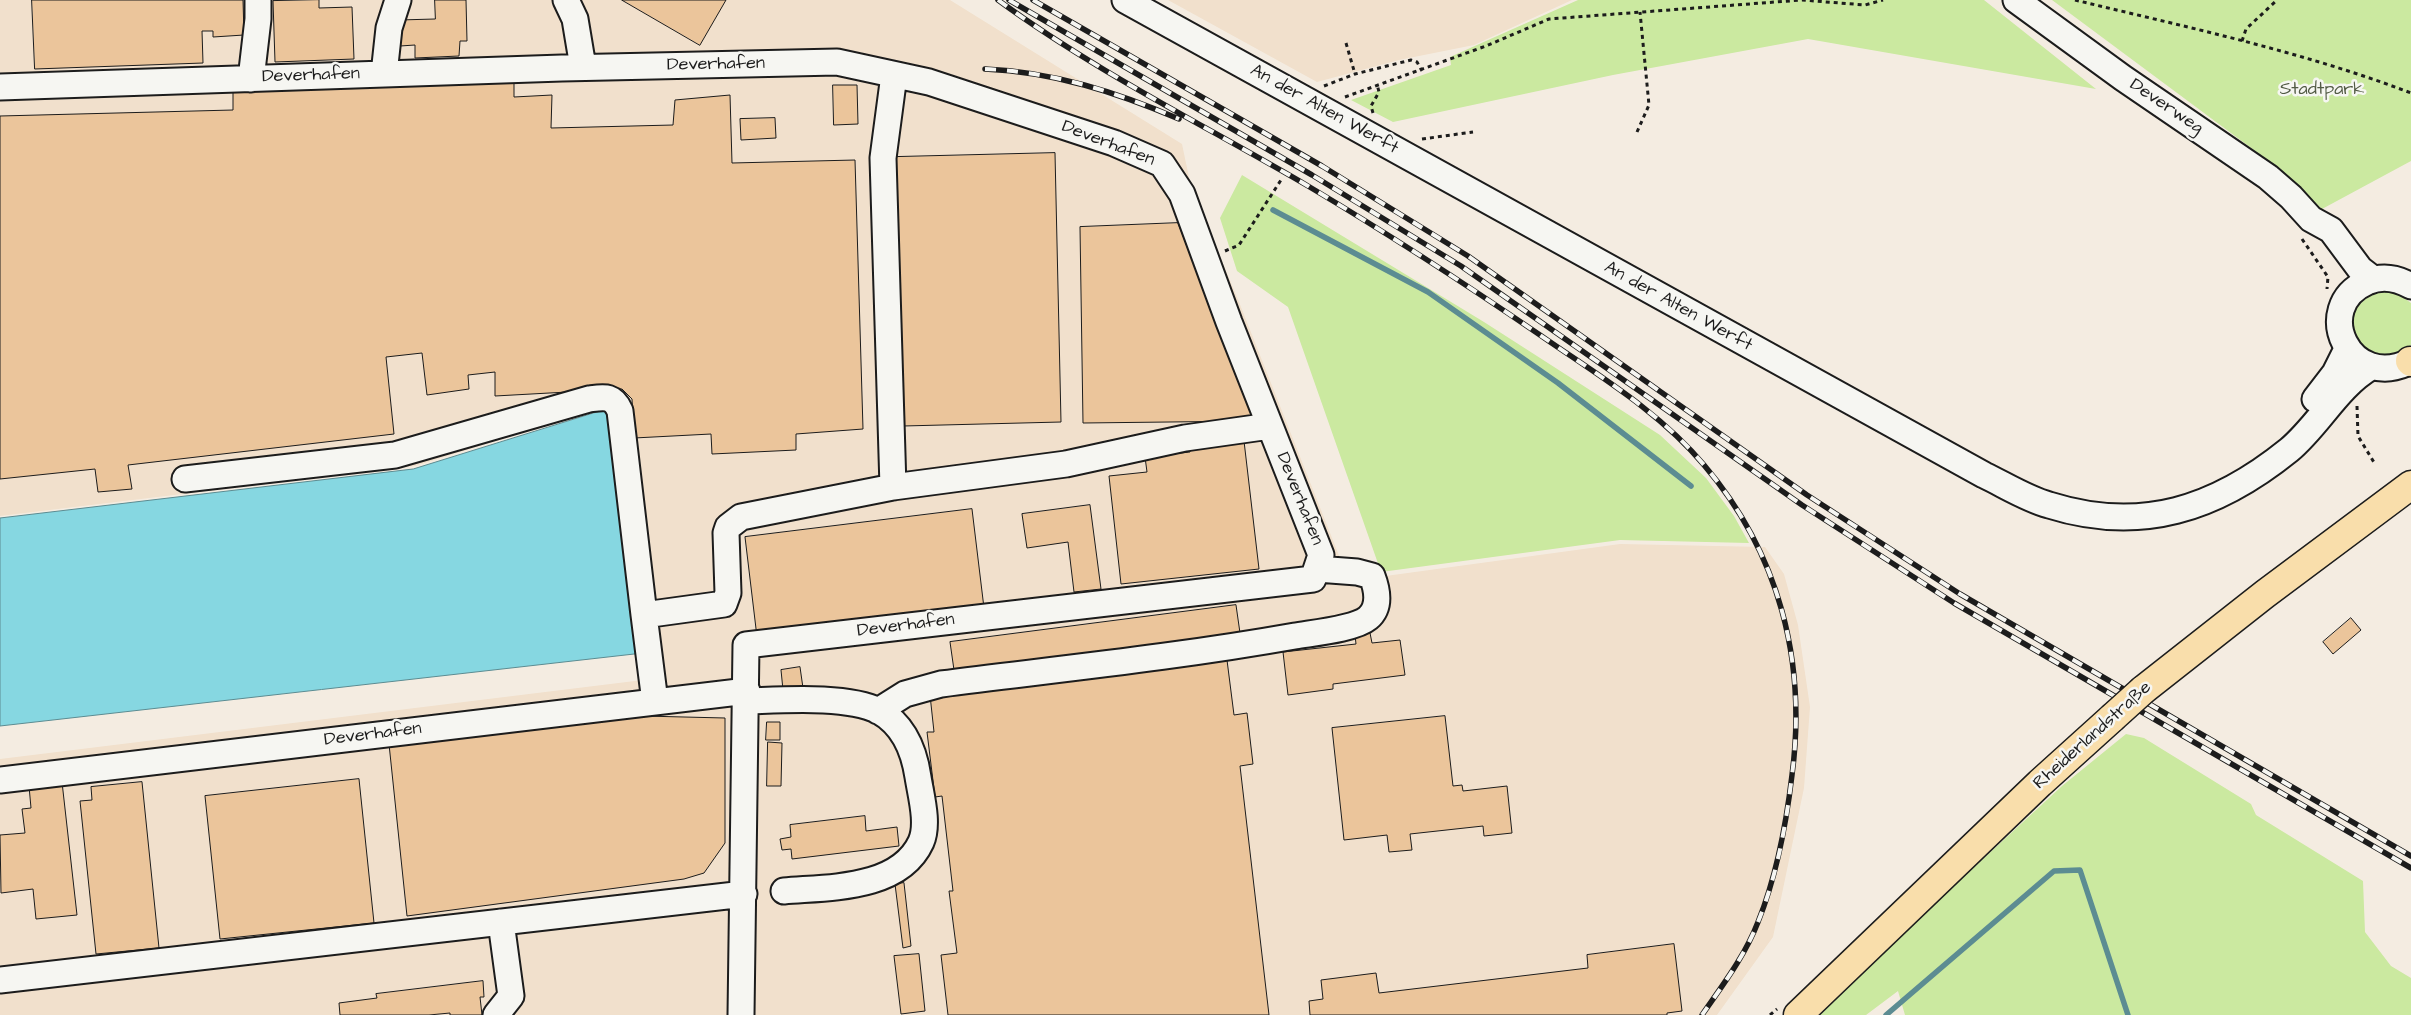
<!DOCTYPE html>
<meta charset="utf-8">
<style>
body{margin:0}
canvas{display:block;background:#f4ece1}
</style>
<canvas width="2411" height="1015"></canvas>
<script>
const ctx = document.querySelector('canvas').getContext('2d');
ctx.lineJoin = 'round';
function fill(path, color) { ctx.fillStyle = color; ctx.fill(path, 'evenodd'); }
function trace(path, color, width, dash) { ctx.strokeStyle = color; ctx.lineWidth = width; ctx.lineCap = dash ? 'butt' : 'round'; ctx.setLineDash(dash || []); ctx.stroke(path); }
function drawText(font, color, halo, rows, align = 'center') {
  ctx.font = font + ' "Architects Daughter",sans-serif'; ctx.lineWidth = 5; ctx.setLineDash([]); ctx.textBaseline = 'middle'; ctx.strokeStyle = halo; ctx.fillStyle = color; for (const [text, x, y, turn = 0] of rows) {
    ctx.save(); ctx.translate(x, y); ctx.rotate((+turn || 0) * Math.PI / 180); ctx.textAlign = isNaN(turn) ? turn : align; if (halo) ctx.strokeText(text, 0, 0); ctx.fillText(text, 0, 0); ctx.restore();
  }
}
const built = new Path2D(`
 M0,0H950L1182,144L1191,187L1239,302L1349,581L1620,544L1765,547L1784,574L1798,625L1810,707L1804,788L1773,937L1717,1015H0V759L651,679L615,404L415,466L0,516Z
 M1168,0H1572L1474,45L1399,60L1317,82Z`);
const green = new Path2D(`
 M1578,0H1984L2096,89L1808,39L1613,75L1393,122L1351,100L1451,65L1450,57Z
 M2052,0H2411V161L2322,209L2278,168Z
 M1242,175L1484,322L1660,435L1706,478L1734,516L1749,543L1620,540L1381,572L1288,307L1237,271L1220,218Z
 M2386,291L2396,292L2411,303V345L2393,357C2386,356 2372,356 2366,352C2338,331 2354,295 2386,291Z
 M2126,734L2144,738L2251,804L2256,815L2363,881L2365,932L2391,966L2411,978V1015H1905L1898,991L1866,1015H1814L2062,786Z`);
const water = new Path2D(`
 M614,407L643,653L0,726V518L413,469Z`);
const stream = new Path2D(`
 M1273,210L1428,292L1558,383L1691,486
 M1886,1015L2054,871L2080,870L2128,1015`);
const building = new Path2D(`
 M32,0H243L244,35L213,37V31H202L203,63L35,69Z
 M319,0V8L352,7L354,59L275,62L273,1Z
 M435,0H466L467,41H460L459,56L415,58V45L400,46L399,20L435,19Z
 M622,0H726L700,45Z
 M514,83V97L552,95L551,128L673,125L675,100L730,95L732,163L855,160L863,429L796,434V450L712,454L711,434L634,438L632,399L622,389L495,396V372L468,375L469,389L427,395L422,353L386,357L394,434L128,465L132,489L98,492L95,469L0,479V116L233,110V92Z
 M833,85H857L858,124L834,125Z
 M775,118L776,138L741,140L740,119Z
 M1055,153L1061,422L903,426L896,157Z
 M1178,223L1254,421L1083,423L1080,227Z
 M1244,441L1259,569L1121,584L1109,476L1147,472L1145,457L1190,452V447Z
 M1090,505L1101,589L1074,592L1068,542L1027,548L1022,514Z
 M972,509L984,608L757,637L745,537Z
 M1236,605L1240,633L954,670L950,642Z
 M2351,618L2361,630L2333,654L2323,642Z
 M1370,633L1372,643L1400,640L1405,675L1333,684V689L1288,695L1283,652L1356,644L1355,635Z
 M1227,660L1234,715L1247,713L1253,764L1240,766L1269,1015H948L941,955L957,953L949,891H953L942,796L935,797L927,732H934L930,695Z
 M800,667L803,688L783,690L781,670Z
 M643,716L725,718V843L704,873L684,879L407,916L389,744Z
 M1445,716L1453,786L1462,785L1463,791L1507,786L1512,833L1484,836L1483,826L1410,834L1412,850L1389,852L1387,835L1344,840L1332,728Z
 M767,722H780V740H766Z
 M768,742L782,743L781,786H767Z
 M359,779L374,923L220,939L205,796Z
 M62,782L77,915L36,919L33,889L1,893L0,835L25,833L22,809L31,808L29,786Z
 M142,782L159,948L96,954L80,801L92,800L91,787Z
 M865,816L866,831L897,827L899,846L792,859L791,849L782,850L780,839L791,837L790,825Z
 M904,883L911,946L903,948L895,884Z
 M1674,944L1682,1011L1667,1013V1015H1310L1309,1001L1323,999L1321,980L1376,973L1379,993L1588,968L1587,955Z
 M919,954L925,1011L901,1014L894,956Z
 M483,981L484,997H480L482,1015H450V1013L429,1015H340L339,1003L377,998L376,994Z`);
const path = new Path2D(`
 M2075,0C2186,27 2304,52 2411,93
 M2242,41L2246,29L2277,0
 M1346,43L1355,74
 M1324,86L1355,74L1411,60L1417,62L1422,71
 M1345,97L1486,46L1549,19L1802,0L1865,5L1883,0
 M1373,113L1371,106L1379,92L1377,84
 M1637,132L1649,105L1640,12
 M1422,139L1473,132
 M2302,239L2328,277L2327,289
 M1225,251L1239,245L1281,180
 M2357,406L2358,436L2375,464
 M1770,1015L1777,1009`);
const minor = new Path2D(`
 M566,0L575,19L583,67
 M1125,0L1984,475C2005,485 2027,499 2049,505C2141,534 2216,509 2289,450C2319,425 2337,387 2371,367
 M2016,0L2123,78L2268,177L2291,197L2311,219L2331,230L2360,269L2373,279
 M384,74L389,28L398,0
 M251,79L258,19V0
 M0,87L562,68L837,62L929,82L1114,143L1162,164L1182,194L1229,322L1321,555L1313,579L746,645L741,1015
 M2411,286C2397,278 2382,275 2367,282C2310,307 2350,393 2411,361
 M2315,399L2335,373L2347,349
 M185,479L395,455L589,399C605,397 613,395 620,411L644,615
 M893,487L883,158L894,75
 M747,701C782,700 847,695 879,711C904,725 914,750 918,777C921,796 929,824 921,842C899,890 828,887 784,891
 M655,702L644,615L724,604L728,593L726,533L728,527L741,517L893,487L1066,464L1185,438L1270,426
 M878,711L905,694L941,684C1059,669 1177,657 1295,636C1312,633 1355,629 1368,618C1381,607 1377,589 1372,576L1357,572L1317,569
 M0,780L747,691
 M0,980L744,894
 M496,1015L511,996L501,922`);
const major = new Path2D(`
 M2410,361L2411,362
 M2143,690L2265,594L2411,485
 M1798,1015L2040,783L2112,718`);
const rail = new Path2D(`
 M998,0C1095,71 1204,125 1308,186C1387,233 1464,283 1540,335C1596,374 1659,411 1704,465C1779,553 1807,661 1792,775C1786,826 1777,875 1758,922C1745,956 1722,986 1702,1015
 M1009,0L1312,175L1461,266L1802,505L1954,603L2411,868
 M1033,0L1322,166L1468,256L1807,495L1960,594L2411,856
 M985,69C1054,72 1116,92 1179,119`);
const majorBridge = new Path2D(`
 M2112,718L2143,690`);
const streetNames = [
 ["Deverhafen",716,65,-1],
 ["Deverhafen",311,76,-2],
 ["Deverweg",2166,107,34],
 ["An der Alten Werft",1324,110,29],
 ["Deverhafen",1108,144,21],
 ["An der Alten Werft",1678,307,29],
 ["Deverhafen",1299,499,68],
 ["Deverhafen",906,626,-7],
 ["Deverhafen",373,735,-7],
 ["Rheiderlandstraße",2093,736,-42]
];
const parkNames = [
 ["Stadtpark",2322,90]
];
fill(built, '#f1e0cc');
fill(green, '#cbe9a0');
fill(water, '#86d7e1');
trace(water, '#5c8c92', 1);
trace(stream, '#5c8c92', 5.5);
fill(building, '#ebc59b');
trace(building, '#1c1c1c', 1);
trace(minor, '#1c1c1c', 29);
trace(major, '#1c1c1c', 31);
trace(path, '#1c1c1c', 3, [4, 4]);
trace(minor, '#f6f6f2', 25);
trace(major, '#f9deab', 28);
trace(rail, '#1c1c1c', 5.5);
trace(rail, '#f6f6f2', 4, [11]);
trace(majorBridge, '#1c1c1c', 31, []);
trace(majorBridge, '#f9deab', 28);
drawText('18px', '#1c1c1c', '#f6f6f2', streetNames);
drawText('18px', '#515a44', '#f6f6f2', parkNames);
</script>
